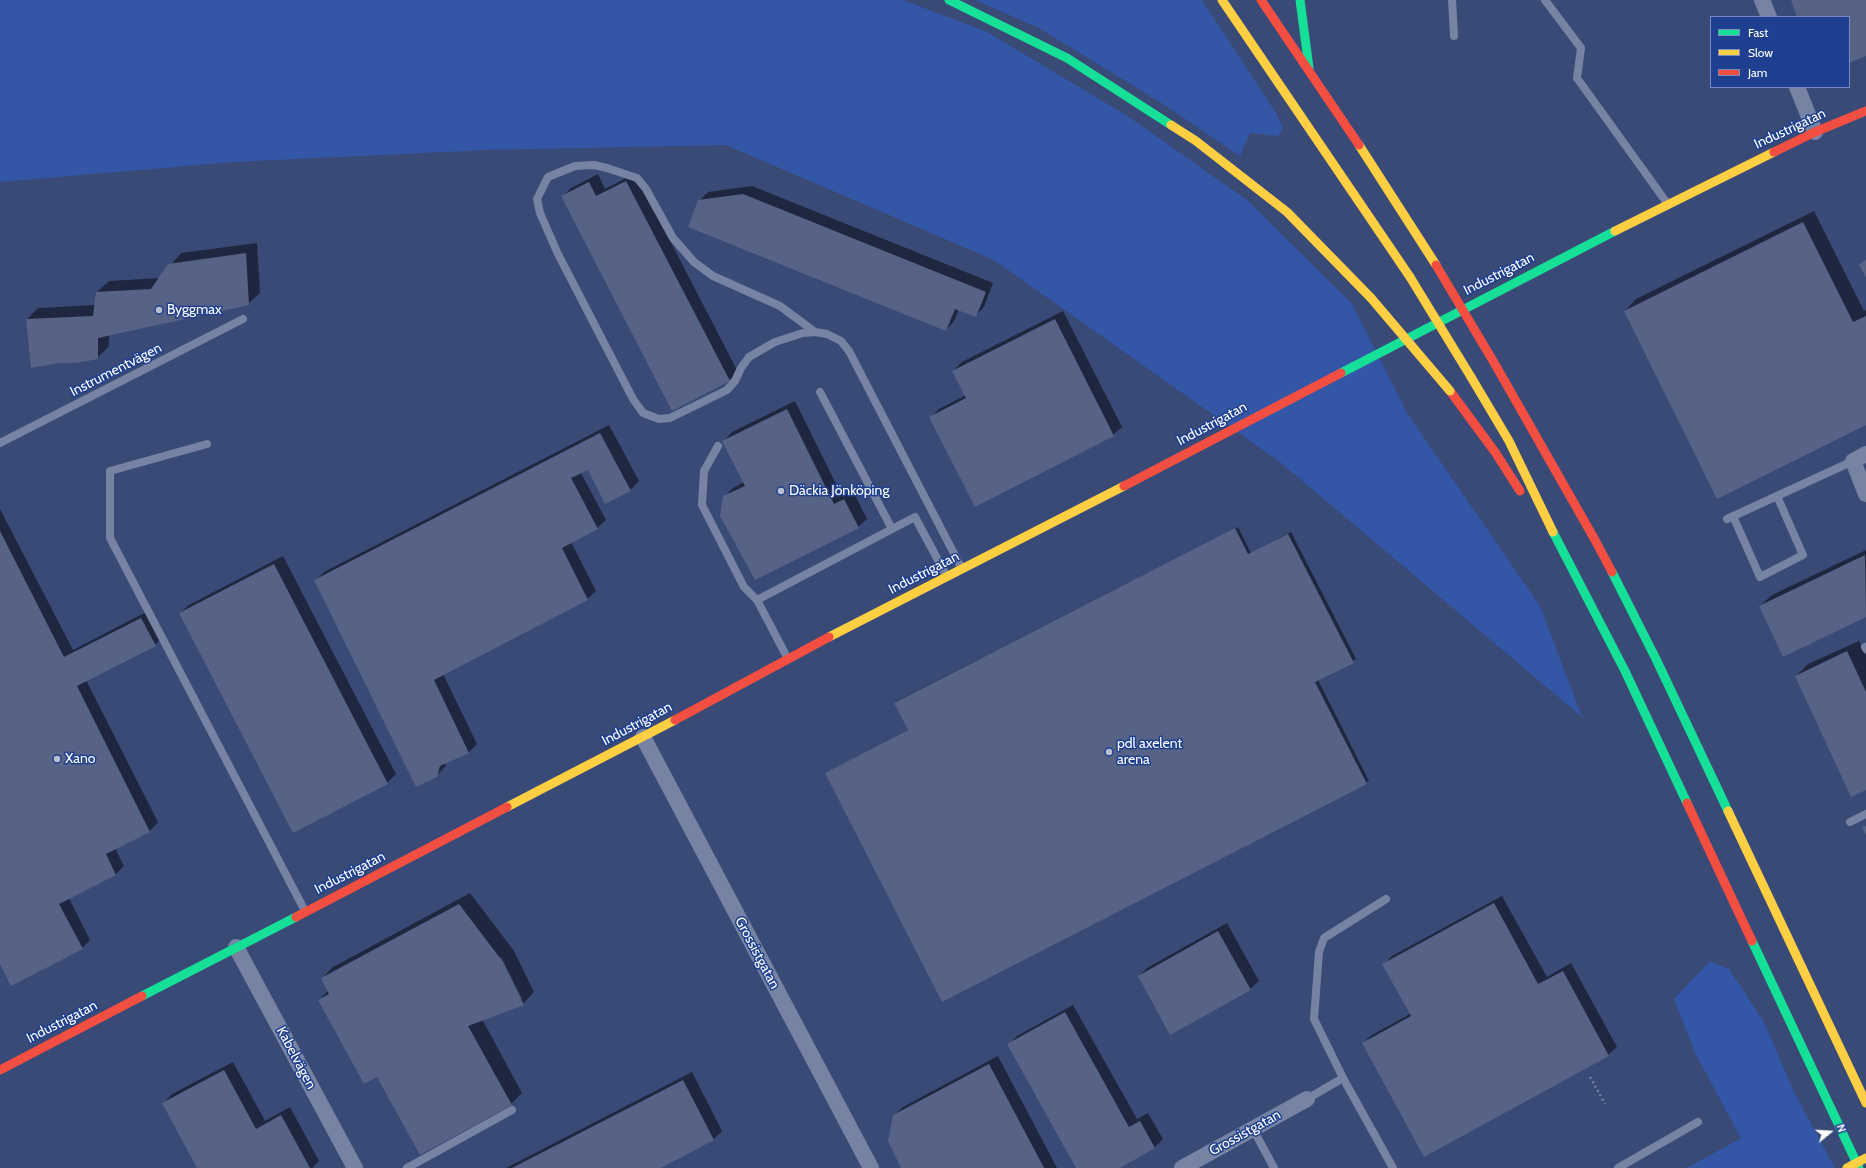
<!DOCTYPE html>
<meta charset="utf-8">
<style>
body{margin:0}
#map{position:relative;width:1866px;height:1168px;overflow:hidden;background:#394a77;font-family:Cabin,sans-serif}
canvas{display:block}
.legend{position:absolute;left:1710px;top:16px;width:140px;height:72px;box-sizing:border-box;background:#1f3f91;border:1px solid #798cbd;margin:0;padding:5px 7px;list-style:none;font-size:12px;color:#fff}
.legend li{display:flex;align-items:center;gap:8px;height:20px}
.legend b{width:20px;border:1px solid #798cbd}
.north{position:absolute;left:1810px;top:1112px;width:40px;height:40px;-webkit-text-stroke:3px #1f3f91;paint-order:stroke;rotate:72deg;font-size:11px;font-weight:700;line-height:16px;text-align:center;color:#fff}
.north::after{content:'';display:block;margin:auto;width:14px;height:18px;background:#fff;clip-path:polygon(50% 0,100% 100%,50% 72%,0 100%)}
</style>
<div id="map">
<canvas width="1866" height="1168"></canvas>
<ul class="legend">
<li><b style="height:5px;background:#16e098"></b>Fast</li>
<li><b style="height:5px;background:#ffcf43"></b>Slow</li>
<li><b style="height:5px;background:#f24e42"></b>Jam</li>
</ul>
<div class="north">N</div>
</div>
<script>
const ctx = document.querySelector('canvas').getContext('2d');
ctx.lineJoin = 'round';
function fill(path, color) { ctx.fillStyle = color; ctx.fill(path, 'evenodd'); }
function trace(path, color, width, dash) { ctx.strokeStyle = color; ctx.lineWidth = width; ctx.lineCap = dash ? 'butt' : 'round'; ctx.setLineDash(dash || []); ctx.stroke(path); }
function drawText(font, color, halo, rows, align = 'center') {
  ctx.font = font + ' Cabin,sans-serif'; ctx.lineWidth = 3; ctx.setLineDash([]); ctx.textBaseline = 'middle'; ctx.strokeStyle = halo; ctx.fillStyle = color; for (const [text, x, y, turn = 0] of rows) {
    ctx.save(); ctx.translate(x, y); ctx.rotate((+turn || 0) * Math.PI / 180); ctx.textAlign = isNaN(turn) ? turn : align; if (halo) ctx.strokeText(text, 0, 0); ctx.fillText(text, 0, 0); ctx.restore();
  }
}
const green = new Path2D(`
 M0,0H903L987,32L1126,115L1247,200L1352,304L1407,413L1540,606L1582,717L1280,462L994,260L726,145L486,150L233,162L0,182Z
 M975,0H1202L1276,113L1283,128L1278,136L1250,133L1240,156L1163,104L1039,28Z
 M1710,961L1729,969L1764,1022L1795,1094L1835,1168H1687L1741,1138L1695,1053L1674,999Z`);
const shadow = new Path2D(`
 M635,173L738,372L729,380L562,197L571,188L598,174L605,189Z
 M752,186L993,283L984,307L975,316L959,309L954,321L946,330L699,201L708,192Z
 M1814,211L1864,311L1866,310V424L1625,311L1636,299Z
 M257,243L260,293L248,304L109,335V346L97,358L27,319L38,308L95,305L97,292L109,281L160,278L181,253Z
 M1063,311L1122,427L1113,435L931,417L939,409L966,395L953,371L962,362Z
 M795,401L842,496L853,491L867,519L858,527L724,497L733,488L744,482L724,441L732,432Z
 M609,425L639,481L630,490L588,469L581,473L606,520L597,528L571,542L596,591L587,599L443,674L477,744L468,753L446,762L445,767L436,776L316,580L324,572Z
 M0,509L73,650L150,610L163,637L155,645L86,680L158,822L150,831L115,848L124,866L116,874L69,898L90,940L82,948L0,962Z
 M1238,527L1251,553L1291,532L1356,659L1318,680L1369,781L943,1000L826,773L908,730L895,703L897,701Z
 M1866,550V616L1784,656L1760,606L1772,595Z
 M283,556L396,774L387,783L180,613L189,605Z
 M1859,641L1866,656V789L1796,676L1808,664Z
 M470,893L514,951L534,992L523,1004L482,1019L522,1093L511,1104L377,1075L319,1000L329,990L322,978L333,967ZM501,957L522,999H520L499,958Z
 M1502,896L1547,977L1571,963L1617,1047L1608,1055L1424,1156L1363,1043L1372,1035L1410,1014L1384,964L1392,956Z
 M1227,923L1259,981L1250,989L1139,976L1147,968Z
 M1073,1005L1137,1119L1148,1113L1163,1139L1155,1147L1118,1168H1077L1008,1045L1017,1036Z
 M998,1056L1057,1168H903L894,1115L903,1107Z
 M233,1062L265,1121L290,1107L319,1161L312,1168H198L164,1103L172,1094Z
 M692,1072L722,1131L714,1139L659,1168H506Z`);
const building = new Path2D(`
 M1791,0H1866V56L1849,63V17H1797Z
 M626,181L730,381L672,411L561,196L589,182L596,196Z
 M743,194L986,292L976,317L955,309L946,331L688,227L698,200Z
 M1803,222L1853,322L1866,316V425L1717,499L1624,311Z
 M246,253L249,305L98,338V359L76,363H60L31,368L26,319L93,316L96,292L151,289L168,264Z
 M1866,260V278L1859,264Z
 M1055,319L1114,436L975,507L929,417L966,398L952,371Z
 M787,409L834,504L844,499L859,528L755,580L720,516L723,496L745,486L722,441Z
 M600,433L631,491L605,504L588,470L571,478L598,529L562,548L588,600L434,680L469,753L440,766L437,777L416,787L314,580Z
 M1235,528L1248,554L1288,534L1354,663L1315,682L1367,784L942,1002L825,773L908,730L894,703Z
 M0,531L64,657L141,618L156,646L77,686L150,832L106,854L116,875L59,904L83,949L11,986L0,964Z
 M1865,555L1866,617L1783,657L1759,606Z
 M274,564L388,784L293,833L179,613Z
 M1847,651L1866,692V790L1851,797L1795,676Z
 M1866,826V835L1862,827Z
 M1494,903L1538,984L1563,971L1609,1056L1424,1157L1362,1043L1411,1016L1382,964Z
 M459,904L503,962L524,1005L468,1026L512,1105L420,1155L377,1077L364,1084L318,1000L329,994L321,978Z
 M1218,931L1251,990L1170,1035L1138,976Z
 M1065,1012L1129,1127L1140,1121L1155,1148L1120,1168H1076L1007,1044Z
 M989,1064L1044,1168H901L888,1141L893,1115Z
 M224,1070L256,1129L281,1115L310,1168H197L162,1103Z
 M683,1080L714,1140L661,1168H512Z`);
const path = new Path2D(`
 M1590,1077L1605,1104`);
const lane = new Path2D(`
 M1452,0L1454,36
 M1545,0L1581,48L1577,78L1667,203
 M815,332L780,306L713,276L694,262L673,238L646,189L637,178L607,168L594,165L575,166L548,177L537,199L540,213L558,254L633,399L643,413L659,419L670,418L727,390L735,381L741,368L749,357L775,342L803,333L815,332L827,334L841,341L849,351L962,569
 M820,392L892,529
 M0,443L243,319
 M207,444L110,471V538L305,911
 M718,446L704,471L702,505L744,587L757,600
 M1733,516L1760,577L1803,555L1777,496
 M1727,519L1853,461
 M1865,647L1866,649
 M788,659L757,600L915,517L947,577
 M1850,822L1866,814
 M1343,1078L1314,1019L1319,952L1324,938L1386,899
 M1307,1099L1343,1078L1393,1168
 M1253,1129L1274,1168
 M407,1168L512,1110
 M1618,1168L1698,1122`);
const street = new Path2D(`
 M1762,0L1769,17
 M1797,87L1815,132
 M1866,454L1853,461L1866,494
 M643,737L871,1168
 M236,947L355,1168
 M1182,1168L1307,1099`);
const fast = new Path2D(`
 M949,0L1067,58L1171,125
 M1300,0L1309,68
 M1341,373L1615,231
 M1553,532L1625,671L1687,803
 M1612,572L1656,659L1728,811
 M1752,941L1859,1168
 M142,996L296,917`);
const slow = new Path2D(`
 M1222,0L1410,277
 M1171,125L1196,141L1287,212L1371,298
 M1359,145L1436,265
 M1615,231L1774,152
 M1471,377L1509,441L1553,532
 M829,637L1124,486
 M507,807L675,720
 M1728,811L1866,1103`);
const jam = new Path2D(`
 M1261,0L1359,145
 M1774,152L1815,132L1866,111
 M1496,366L1595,540L1612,572
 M1450,391L1495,452L1520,491
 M1124,486L1341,373
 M675,720L829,637
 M1687,803L1752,941
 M296,917L507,807
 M0,1070L142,996`);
const slowBridge = new Path2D(`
 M1410,277L1471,377
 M1371,298L1450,391
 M1847,1168L1866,1158`);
const jamBridge = new Path2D(`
 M1436,265L1496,366`);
const markers = [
 [159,310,4,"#bac0cf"],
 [781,491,4,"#bac0cf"],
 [1109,752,4,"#bac0cf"],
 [57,759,4,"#bac0cf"]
];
const streetNames = [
 ["Industrigatan",1790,129,-25],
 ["Industrigatan",1499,274,-27],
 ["Instrumentvägen",116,370,-27],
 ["Industrigatan",1212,424,-28],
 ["Industrigatan",924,573,-27],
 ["Industrigatan",637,724,-28],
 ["Industrigatan",350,873,-27],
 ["Grossistgatan",757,953,62],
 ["Industrigatan",62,1022,-27],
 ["Kabelvägen",296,1058,62],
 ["Grossistgatan",1245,1133,-29]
];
const poiNames = [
 ["Byggmax",167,310],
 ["Däckia Jönköping",789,491],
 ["pdl axelent",1117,744],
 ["arena",1117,760],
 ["Xano",65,759]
];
fill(green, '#3456a7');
fill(shadow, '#0007');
fill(building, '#566387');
trace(path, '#7683a2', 2.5, [2, 3]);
trace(lane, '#7683a2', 8);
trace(street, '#7683a2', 16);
trace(fast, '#16e098', 9);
trace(slow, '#ffcf43', 9);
trace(jam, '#f24e42', 9);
trace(slowBridge, '#ffcf43', 9);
trace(jamBridge, '#f24e42', 9);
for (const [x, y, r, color] of markers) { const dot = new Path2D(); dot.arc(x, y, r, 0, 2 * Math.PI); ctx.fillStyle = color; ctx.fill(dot); trace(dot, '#1f3f91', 1.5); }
drawText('14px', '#fff', '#1f3f91', streetNames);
drawText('14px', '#fff', '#1f3f91', poiNames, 'left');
</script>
